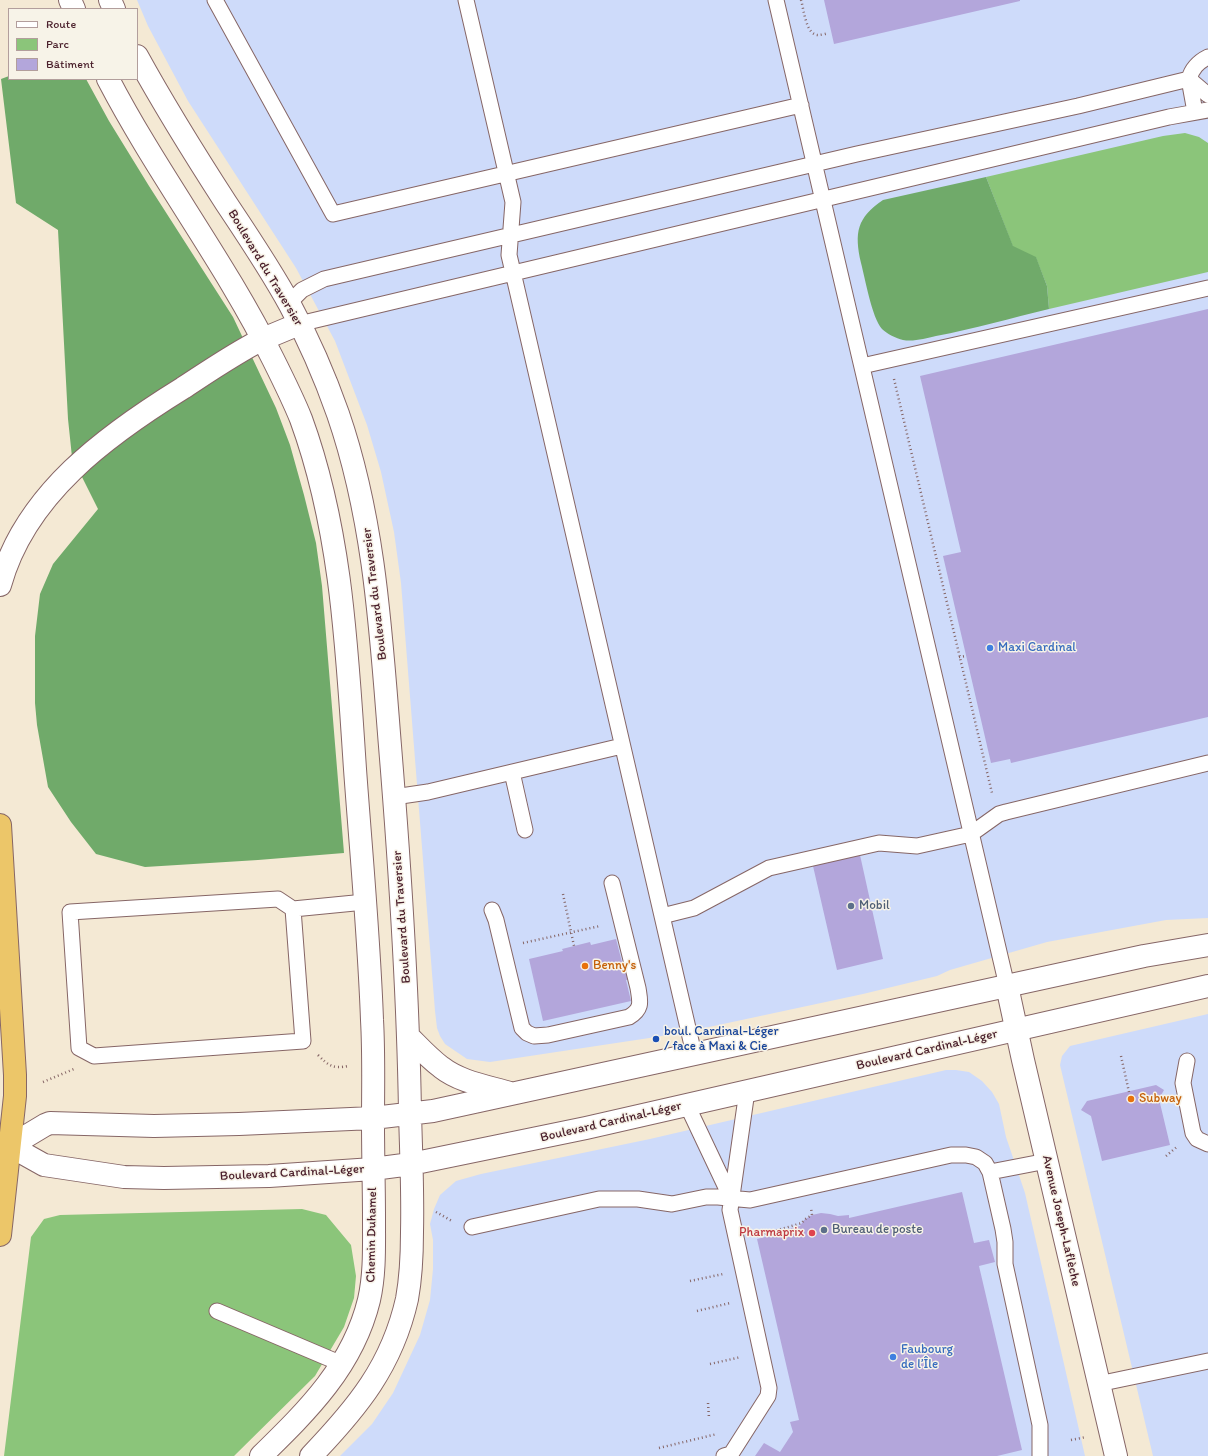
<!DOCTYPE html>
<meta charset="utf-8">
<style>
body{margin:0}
#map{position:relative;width:1208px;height:1456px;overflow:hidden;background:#f4e9d4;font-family:Itim,sans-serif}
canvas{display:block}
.legend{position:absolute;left:8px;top:8px;width:130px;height:72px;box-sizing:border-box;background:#f7f3e8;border:1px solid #b29e9c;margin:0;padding:5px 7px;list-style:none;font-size:12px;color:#4a1f2b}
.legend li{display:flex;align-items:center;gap:8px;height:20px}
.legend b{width:20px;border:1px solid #b29e9c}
</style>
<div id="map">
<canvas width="1208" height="1456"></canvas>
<ul class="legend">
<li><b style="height:5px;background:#fff"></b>Route</li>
<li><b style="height:11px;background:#8bc57a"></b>Parc</li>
<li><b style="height:11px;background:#b3a6db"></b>Bâtiment</li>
</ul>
</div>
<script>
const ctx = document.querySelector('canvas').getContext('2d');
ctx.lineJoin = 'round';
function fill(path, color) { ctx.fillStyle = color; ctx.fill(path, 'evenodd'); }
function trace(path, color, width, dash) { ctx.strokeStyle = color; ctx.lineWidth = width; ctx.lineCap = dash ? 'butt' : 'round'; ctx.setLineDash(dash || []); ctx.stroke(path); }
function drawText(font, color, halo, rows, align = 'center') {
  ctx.font = font + ' Itim,sans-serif'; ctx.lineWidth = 3; ctx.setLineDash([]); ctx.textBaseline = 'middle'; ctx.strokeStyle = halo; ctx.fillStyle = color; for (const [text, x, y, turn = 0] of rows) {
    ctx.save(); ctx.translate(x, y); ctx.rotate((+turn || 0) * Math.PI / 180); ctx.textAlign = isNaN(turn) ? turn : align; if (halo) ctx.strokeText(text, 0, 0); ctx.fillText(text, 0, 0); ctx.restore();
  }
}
const built = new Path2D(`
 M137,0H1208V918L1166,920L1047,942L950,970L937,976L863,994L709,1027L656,1037L490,1062L467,1059L445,1044L440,1036L437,1028L435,1011L401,583L394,532L381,472L367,425L335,341L296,268L188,101L148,26Z
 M1208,1014V1456H1153L1060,1065L1062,1056L1070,1046Z
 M946,1070H956L969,1072L982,1081L992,1092L999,1104L1006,1137L1025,1193L1085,1456H340L372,1424L393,1393L420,1335L430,1300L433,1269V1240L430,1224L434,1209L440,1195L456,1181L481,1174L650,1139Z`);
const green = new Path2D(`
 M1185,133L1199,137L1208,143V272L1049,309L1047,286L1036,258L1013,247L986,177L1163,136Z
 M302,1209L326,1215L351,1245L356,1276L354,1298L344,1327L315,1376L234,1456H4L31,1237L44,1219L60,1215Z`);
const forest = new Path2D(`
 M9,76V79H86L109,121L149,186L233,317L276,408L290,445L304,495L316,543L322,586L344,853L258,860L145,867L96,854L71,822L48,787L37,725L35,703V636L40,594L53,564L98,509L72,457L68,419L58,230L16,203L1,79Z
 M986,177L1013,246L1036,257L1047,286L1049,309C1011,318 974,329 936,336C926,338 914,342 903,340C896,338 887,334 882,329C872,318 865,278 861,263C854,232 857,218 883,200Z`);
const building = new Path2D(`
 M824,0H1020V1L834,44Z
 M1208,309V717L1011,763L1010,759L991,763L943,556L961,552L920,376Z
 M860,855L883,959L837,970L813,866Z
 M616,939L623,966L628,965L631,979L626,980L631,1001L543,1021L529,959L563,951L562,949L590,942L591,945Z
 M1156,1085L1164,1090L1159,1099L1170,1145L1102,1161L1091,1116L1081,1110L1087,1101Z
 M962,1192L974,1243L989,1240L995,1262L979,1266L1022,1450L997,1456H755L764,1443L780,1452L793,1432L790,1422L799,1420L757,1239L780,1233V1231L800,1226L804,1220L812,1215L821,1213L830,1214L838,1216L849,1215V1218Z`);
const path = new Path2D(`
 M801,0C804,10 806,35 818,35C821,35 825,34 828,33
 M894,379L992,793H993
 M959,657L966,656
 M563,894L574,946
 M523,943L600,926
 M318,1055C329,1066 333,1069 348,1066
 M1121,1056L1129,1092
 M43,1082L74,1069
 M1166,1156L1178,1146
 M436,1212L452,1221
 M757,1236L802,1223L804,1220L812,1215L811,1208
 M690,1281L723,1274
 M697,1311L730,1303
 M710,1364L741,1357
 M708,1403L709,1418
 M1071,1440L1086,1437
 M659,1448L717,1434`);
const service = new Path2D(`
 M215,0L333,214L801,105
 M466,0L513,202L509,255L694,1054
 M776,0L1007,986
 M1195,112L1189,79C1192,68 1198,62 1208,57
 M289,303L302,290L324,279L857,154L1078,106L1189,79L1208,95
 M299,324L1169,117L1208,110
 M862,366L1208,288
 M512,772L525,830
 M394,797L428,792L622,746
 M278,899L293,909L303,1041L94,1056L79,1048L70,912Z
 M293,909L365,902
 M492,910L496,920L522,1028L527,1033L534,1036L548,1035L629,1017C643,1009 640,1001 638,988L612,883
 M662,916L694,908L769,868L879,843L917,846L971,834L999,814L1006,812L1208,763
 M1187,1061L1183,1083L1193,1133L1197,1139L1208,1144
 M687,1105L731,1198
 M990,1172L1047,1161
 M472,1227L599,1199H638L672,1204L706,1197H718L750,1200L951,1155H966L976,1157L985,1163L990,1172L1003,1229L1005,1242V1264L1040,1425V1456
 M217,1311L342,1364
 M1098,1384L1208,1361
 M724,1456L731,1454L768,1396L769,1388L730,1210L747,1091`);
const minor = new Path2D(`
 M1007,986L1023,1060L1116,1456`);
const tertiary = new Path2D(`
 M70,0L74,9
 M110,0L114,9
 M137,56C165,107 195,155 226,203C248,236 271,270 290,305C309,340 325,377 338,414C375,521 381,634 390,746C400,868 408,990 410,1112C411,1152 413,1192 412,1232C412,1254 411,1277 407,1299C392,1366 357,1408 311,1456
 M108,79C158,175 225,262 273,359C283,379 293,399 301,419C342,531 347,651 355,769C361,852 369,936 372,1020C374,1054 373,1089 373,1123C373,1155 374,1187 374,1219C374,1246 375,1274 369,1300C353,1366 308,1410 261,1456
 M0,585C25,494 107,435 183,388C209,371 235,353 263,339C275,334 287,329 299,324
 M409,1037C419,1047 429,1058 441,1067C460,1082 486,1086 510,1093
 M0,1145L10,1146L44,1165L124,1177L164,1178L269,1176L373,1169L411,1164L586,1128L1208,986
 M10,1146L45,1125L50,1123L154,1126L239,1124L373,1118L433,1111L1144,956L1208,945`);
const trunk = new Path2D(`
 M0,825L15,1075V1096L0,1235`);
const markers = [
 [990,648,4,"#3f7fe0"],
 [851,906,4,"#5c6f8a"],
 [585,966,4,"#e8710a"],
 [656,1039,4,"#1a4fb4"],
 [1131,1099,4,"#e8710a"],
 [824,1230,4,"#5c6f8a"],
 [812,1233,4,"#e0444e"],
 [893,1357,4,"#3f7fe0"]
];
const streetNames = [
 ["Boulevard du Traversier",265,268,59],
 ["Boulevard du Traversier",375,594,-97],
 ["Boulevard du Traversier",402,917,-94],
 ["Boulevard Cardinal-Léger",927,1050,-13],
 ["Boulevard Cardinal-Léger",611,1122,-13],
 ["Boulevard Cardinal-Léger",292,1173,-3],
 ["Avenue Joseph-Laflèche",1061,1221,77],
 ["Chemin Duhamel",372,1235,-89]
];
const shopNames = [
 ["Maxi Cardinal",998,648],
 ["Faubourg",901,1350],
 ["de l’Île",901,1365]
];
const serviceNames = [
 ["Mobil",859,906],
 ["Bureau de poste",832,1230]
];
const foodNames = [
 ["Benny's",593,966],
 ["Subway",1139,1099]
];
const transitNames = [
 ["boul. Cardinal-Léger",664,1032],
 ["/ face à Maxi & Cie",664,1047]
];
const healthNames = [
 ["Pharmaprix",804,1233]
];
fill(built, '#cedbfa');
fill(green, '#8bc57a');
fill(forest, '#70aa6a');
fill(building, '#b3a6db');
trace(service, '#866666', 17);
trace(minor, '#866666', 24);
trace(tertiary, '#866666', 24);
trace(trunk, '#866666', 24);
trace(path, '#866666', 2.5, [1, 3]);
trace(service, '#fff', 15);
trace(minor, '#fff', 22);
trace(tertiary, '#fff', 22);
trace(trunk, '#ecc669', 22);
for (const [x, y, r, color] of markers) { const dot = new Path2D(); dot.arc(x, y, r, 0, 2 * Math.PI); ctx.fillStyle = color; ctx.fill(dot); trace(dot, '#f7f3e8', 1.5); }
drawText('13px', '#4a1f2b', '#f7f3e8', streetNames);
drawText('13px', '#366cbe', '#f7f3e8', shopNames, 'left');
drawText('13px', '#4e5e75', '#f7f3e8', serviceNames, 'left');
drawText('13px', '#c56008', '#f7f3e8', foodNames, 'left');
drawText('13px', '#164399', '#f7f3e8', transitNames, 'left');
drawText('13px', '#be3a42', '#f7f3e8', healthNames, 'right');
</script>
